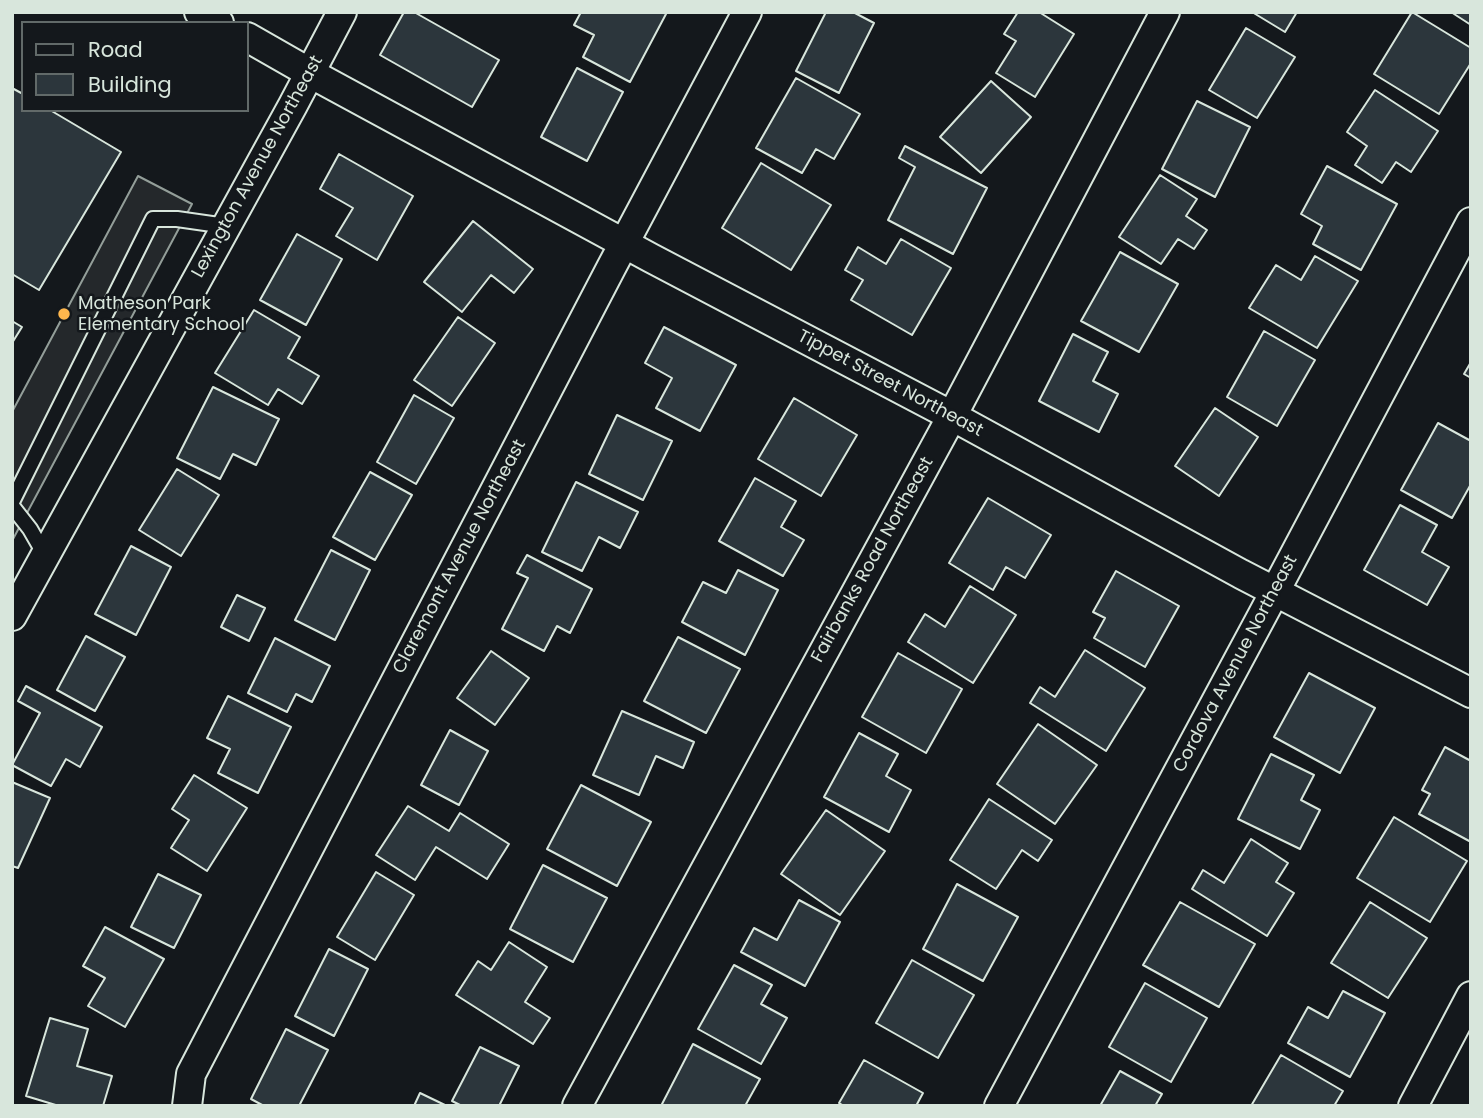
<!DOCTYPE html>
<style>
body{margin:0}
#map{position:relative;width:1483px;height:1118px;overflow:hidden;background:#14181c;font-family:Poppins,sans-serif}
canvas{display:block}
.frame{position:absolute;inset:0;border:14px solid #d8e6dc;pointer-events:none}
.legend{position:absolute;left:21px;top:21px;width:228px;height:91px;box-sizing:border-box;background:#14181c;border:2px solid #626a69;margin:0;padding:9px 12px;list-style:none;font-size:21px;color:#d8e6dc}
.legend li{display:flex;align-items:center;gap:14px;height:35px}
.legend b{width:35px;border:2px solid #626a69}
</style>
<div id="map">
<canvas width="1483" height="1118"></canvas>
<div class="frame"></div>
<ul class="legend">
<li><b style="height:9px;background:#14181c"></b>Road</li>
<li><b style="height:19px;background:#2c363c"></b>Building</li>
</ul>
</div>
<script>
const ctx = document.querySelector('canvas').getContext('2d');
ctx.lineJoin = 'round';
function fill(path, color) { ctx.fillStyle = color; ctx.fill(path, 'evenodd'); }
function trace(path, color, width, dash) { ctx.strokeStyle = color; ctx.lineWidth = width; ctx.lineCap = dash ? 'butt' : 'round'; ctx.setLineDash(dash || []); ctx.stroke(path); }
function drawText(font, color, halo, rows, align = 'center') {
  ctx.font = font + ' Poppins,sans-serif'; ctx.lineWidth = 5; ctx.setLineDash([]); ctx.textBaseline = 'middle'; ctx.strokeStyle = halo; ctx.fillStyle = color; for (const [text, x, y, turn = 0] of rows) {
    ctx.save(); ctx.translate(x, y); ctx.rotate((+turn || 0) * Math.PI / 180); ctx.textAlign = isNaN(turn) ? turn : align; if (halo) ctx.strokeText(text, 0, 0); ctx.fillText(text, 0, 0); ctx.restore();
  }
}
const parking = new Path2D(`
 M138,176L192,204L12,541V412Z`);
const building = new Path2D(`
 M404,12H414L499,60L472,107L380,55Z
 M581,12H662L666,14L630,82L583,57L594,35L574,25Z
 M826,12H853L874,23L839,93L796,71Z
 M1018,12H1039L1074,34L1035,97L996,73L1016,41L1004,34Z
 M1252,12H1297L1285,32Z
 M1412,12L1471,48V63L1439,114L1374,74Z
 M1451,12H1471V25Z
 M1246,28L1295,57L1257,118L1209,90Z
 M577,68L623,92L587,161L541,137Z
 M796,78L860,114L834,159L816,149L802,173L756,148Z
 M991,81L1031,117L981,173L940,137Z
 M12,88L23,94V110H50L121,152L39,290L12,274Z
 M1375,90L1438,131L1411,172L1396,162L1382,183L1355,165L1367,146L1347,132Z
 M1197,101L1250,127L1215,197L1162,169Z
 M905,146L987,188L953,254L888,220L915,167L899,158Z
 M339,154L413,196L377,260L336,236L353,208L320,189Z
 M761,163L831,205L791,270L722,228Z
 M1327,166L1397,204L1361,270L1313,244L1322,226L1301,214Z
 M1160,175L1197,199L1186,216L1207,230L1194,249L1178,239L1161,264L1119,237Z
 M473,221L533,269L514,293L491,275L462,312L424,282Z
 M297,234L342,259L306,325L260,300Z
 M901,239L951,268L912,335L851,300L863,280L845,270L858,247L886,264Z
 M1120,252L1178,284L1139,352L1081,321Z
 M1315,256L1358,281L1317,348L1249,308L1276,265L1301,280Z
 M254,310L300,337L288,358L319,376L302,404L278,389L268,405L215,373Z
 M458,317L495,343L452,406L414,380Z
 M12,321L22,327L12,343Z
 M664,327L736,365L700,431L656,408L672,378L645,363Z
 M1264,331L1315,360L1277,426L1227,397Z
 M1073,334L1108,352L1093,381L1118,394L1099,432L1039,401Z
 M1471,362V378L1464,374Z
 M213,387L279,419L256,465L233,454L220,479L177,458Z
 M414,395L454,418L416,484L377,462Z
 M794,398L857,435L821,496L758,459Z
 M1215,408L1258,437L1219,496L1175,466Z
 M617,415L672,441L643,500L589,474Z
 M1438,423L1471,441V484L1452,518L1401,490Z
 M177,469L219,495L181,556L139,530Z
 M370,472L412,495L375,560L333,537Z
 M755,478L796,501L781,527L804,540L783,576L719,541Z
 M576,482L638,512L620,548L599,537L582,571L542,552Z
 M988,498L1051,535L1025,578L1006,567L993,590L949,563Z
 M1400,505L1437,525L1422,552L1449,567L1427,605L1364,570Z
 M131,546L171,567L136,635L95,614Z
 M331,550L370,570L335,640L295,620Z
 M527,555L592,589L570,633L557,626L544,651L502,629L528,578L517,573Z
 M738,570L778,590L745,655L682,622L703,582L726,593Z
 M1116,571L1179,606L1145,667L1094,638L1105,618L1093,612Z
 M970,586L1016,615L973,683L908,642L925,614L945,627Z
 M237,595L265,608L249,641L221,627Z
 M86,636L125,657L95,711L57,690Z
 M678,637L740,669L706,733L644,701Z
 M275,638L330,666L312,702L296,694L287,712L248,693Z
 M1085,650L1145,688L1106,751L1030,703L1040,687L1055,697Z
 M491,651L529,678L495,725L457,698Z
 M898,653L962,689L926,753L862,717Z
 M1309,673L1375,708L1340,773L1274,737Z
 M26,686L102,727L80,767L66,759L51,786L12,765L40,713L18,701Z
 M228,696L291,727L258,793L218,773L230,749L207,738Z
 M622,711L694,742L683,768L656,756L639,795L593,775Z
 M1038,724L1097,765L1055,824L997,784Z
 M450,730L488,751L459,805L421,785Z
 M859,733L898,754L886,776L911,790L889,832L824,797Z
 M1445,747L1471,761V842L1419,814L1430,794L1422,790Z
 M1271,754L1314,775L1301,800L1320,810L1300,849L1238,819Z
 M194,775L247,808L207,871L171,848L189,820L172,809Z
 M12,782L50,798L18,868L12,866Z
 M581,785L651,822L617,886L547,849Z
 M989,799L1052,840L1038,861L1022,850L996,889L950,860Z
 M408,806L449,831L460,813L509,844L487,879L436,847L415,880L376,855Z
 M826,810L885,851L840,915L781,874Z
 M1394,817L1467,861L1430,922L1357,878Z
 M1251,839L1288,863L1276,882L1294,893L1267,936L1192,889L1203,870L1224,883Z
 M543,865L607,898L573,962L510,929Z
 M376,872L414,895L375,960L337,937Z
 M158,874L201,895L174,948L131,927Z
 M957,884L1018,917L983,981L923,949Z
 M799,900L840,922L805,986L741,952L754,928L777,940Z
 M1180,902L1255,944L1219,1007L1143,965Z
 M1370,902L1427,938L1388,998L1331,963Z
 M105,927L164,959L125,1027L88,1006L105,978L83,966Z
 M509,942L547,967L525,1002L550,1018L533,1044L456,995L478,961L491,970Z
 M329,949L368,969L334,1036L295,1016Z
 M912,960L974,995L938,1058L876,1023Z
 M734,965L772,985L761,1004L787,1018L761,1064L698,1029Z
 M1145,983L1207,1018L1171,1082L1109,1047Z
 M1343,991L1385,1013L1350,1077L1288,1043L1308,1007L1328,1018Z
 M50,1018L88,1029L77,1066L112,1076L103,1106H59L26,1096Z
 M286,1029L328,1050L299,1106H264L251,1099Z
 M693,1044L760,1079L745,1106H661Z
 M480,1047L519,1066L499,1106H462L452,1101Z
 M1281,1055L1343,1091L1334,1106H1251Z
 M864,1060L923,1093L916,1106H844L839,1103Z
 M1120,1071L1162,1094L1155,1106H1100Z
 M420,1093L447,1106H414Z`);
const lane = new Path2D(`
 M12,502L153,219H177L226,226
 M12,506L30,529L45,555`);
const street = new Path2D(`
 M199,12L219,23
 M247,37L310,73L651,258L952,416L1241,574L1471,693
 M12,616L293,105L342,12
 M187,1106L191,1074L611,268L747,12
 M577,1106L952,416L1165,12
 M999,1106L1263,614L1471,222
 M1413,1106L1471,996`);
const markers = [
 [64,314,7,"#ffb74d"]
];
const streetNames = [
 ["Lexington Avenue Northeast",258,167,-61],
 ["Tippet Street Northeast",890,384,28],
 ["Claremont Avenue Northeast",460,557,-62],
 ["Fairbanks Road Northeast",873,560,-61],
 ["Cordova Avenue Northeast",1236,664,-62]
];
const poiNames = [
 ["Matheson Park",78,304],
 ["Elementary School",78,325]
];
fill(parking, '#24282b');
trace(parking, '#939e99', 2);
fill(building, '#2c363c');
trace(building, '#d8e6dc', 2);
trace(lane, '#d8e6dc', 18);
trace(street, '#d8e6dc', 32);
trace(lane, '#14181c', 14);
trace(street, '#14181c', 28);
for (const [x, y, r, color] of markers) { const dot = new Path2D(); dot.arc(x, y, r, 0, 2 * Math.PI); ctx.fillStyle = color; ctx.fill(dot); trace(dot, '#14181c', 2.5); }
drawText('18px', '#d8e6dc', '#14181c', streetNames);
drawText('18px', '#d8e6dc', '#14181c', poiNames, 'left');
</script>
